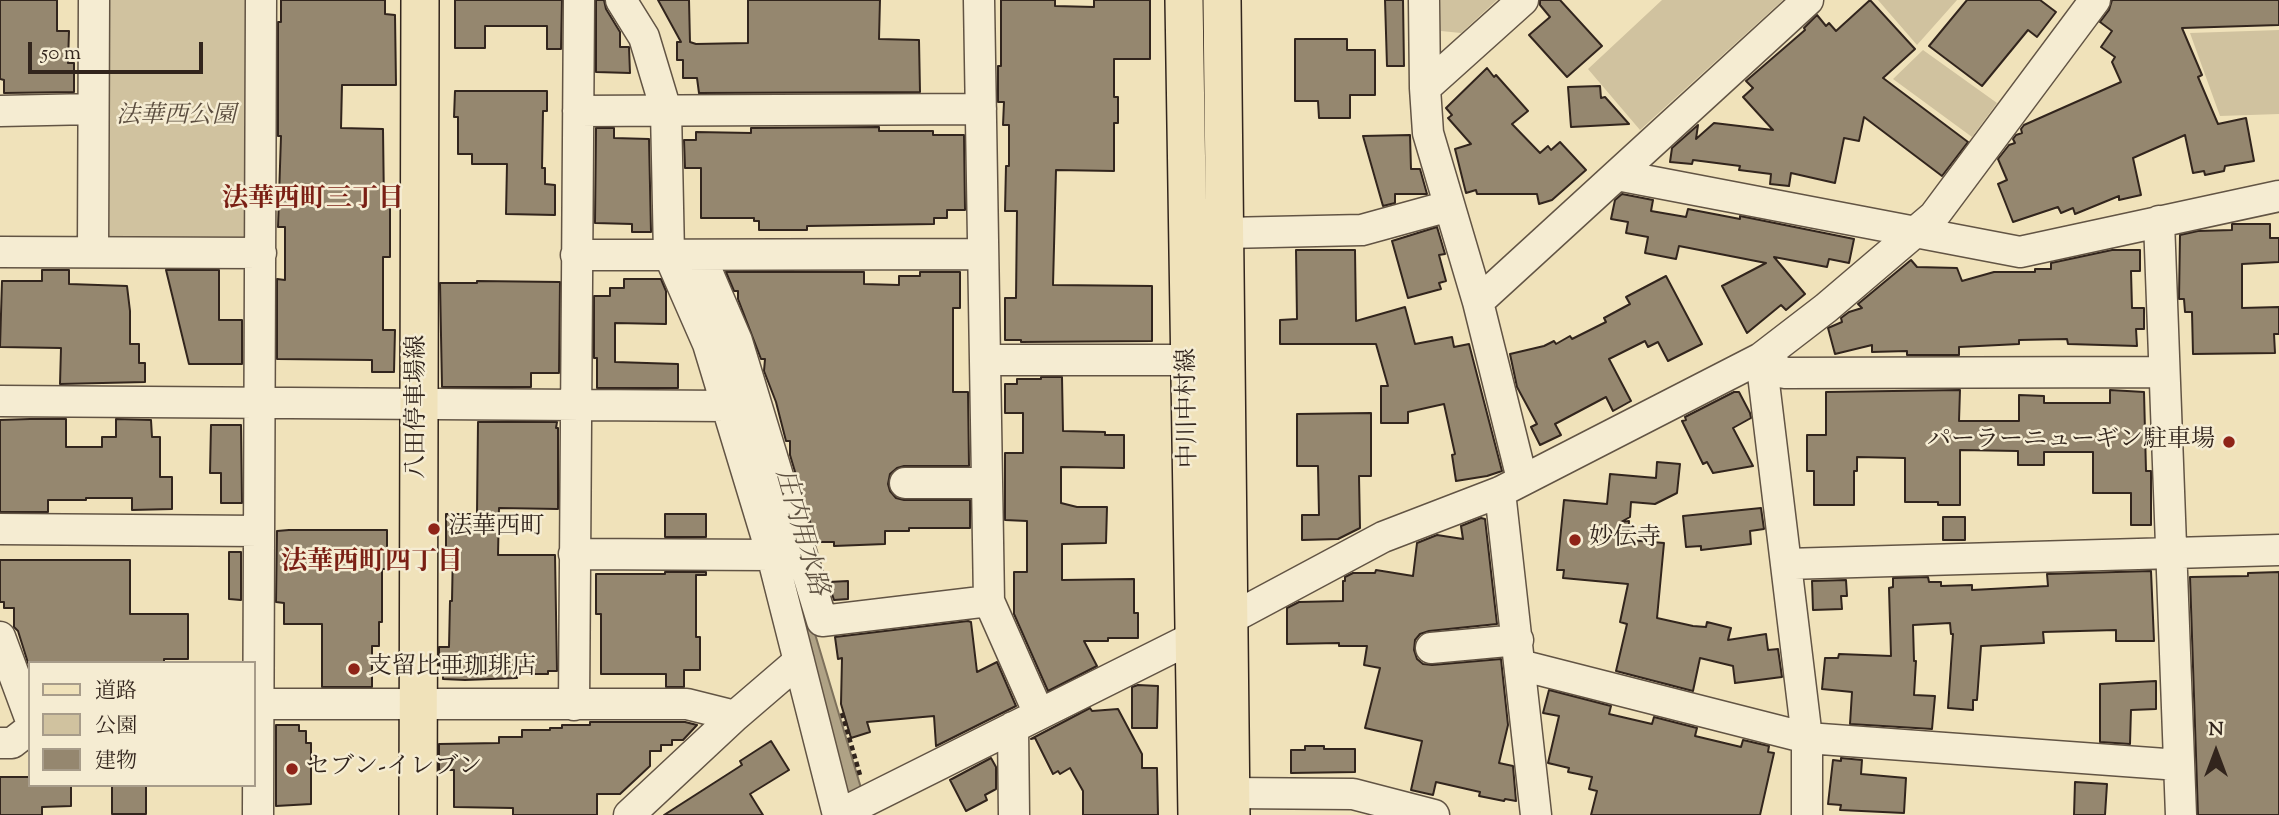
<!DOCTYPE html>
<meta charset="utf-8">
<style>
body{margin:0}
#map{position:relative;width:2279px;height:815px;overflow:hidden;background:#f0e2ba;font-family:"Sorts Mill Goudy","Noto Serif JP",serif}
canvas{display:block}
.legend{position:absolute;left:28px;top:661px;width:228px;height:126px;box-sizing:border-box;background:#f5ecd2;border:2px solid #a79c8a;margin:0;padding:9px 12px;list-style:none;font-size:21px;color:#32251d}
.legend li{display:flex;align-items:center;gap:14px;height:35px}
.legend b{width:35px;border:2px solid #a79c8a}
.north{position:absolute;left:2181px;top:717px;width:70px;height:70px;-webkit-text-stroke:5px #f5ecd2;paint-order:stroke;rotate:0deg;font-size:19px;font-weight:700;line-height:28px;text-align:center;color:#32251d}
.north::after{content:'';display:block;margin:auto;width:24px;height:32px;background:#32251d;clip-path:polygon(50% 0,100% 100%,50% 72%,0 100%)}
.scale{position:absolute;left:28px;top:42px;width:175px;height:32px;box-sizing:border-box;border:4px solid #32251d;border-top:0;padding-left:9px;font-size:21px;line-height:24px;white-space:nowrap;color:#32251d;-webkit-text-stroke:5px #f5ecd2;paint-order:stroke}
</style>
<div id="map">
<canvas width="2279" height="815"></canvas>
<ul class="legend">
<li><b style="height:9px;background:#f0e2ba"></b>道路</li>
<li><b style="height:19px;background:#d0c29f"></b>公園</li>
<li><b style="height:19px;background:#95876f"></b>建物</li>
</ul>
<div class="north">N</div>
<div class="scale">50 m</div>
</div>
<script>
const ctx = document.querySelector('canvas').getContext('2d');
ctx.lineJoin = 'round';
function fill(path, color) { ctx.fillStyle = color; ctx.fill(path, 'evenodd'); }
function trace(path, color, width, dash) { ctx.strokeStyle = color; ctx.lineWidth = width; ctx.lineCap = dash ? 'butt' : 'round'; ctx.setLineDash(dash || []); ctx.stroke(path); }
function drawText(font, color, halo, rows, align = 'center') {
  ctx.font = font + ' "Sorts Mill Goudy","Noto Serif JP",serif'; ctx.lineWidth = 5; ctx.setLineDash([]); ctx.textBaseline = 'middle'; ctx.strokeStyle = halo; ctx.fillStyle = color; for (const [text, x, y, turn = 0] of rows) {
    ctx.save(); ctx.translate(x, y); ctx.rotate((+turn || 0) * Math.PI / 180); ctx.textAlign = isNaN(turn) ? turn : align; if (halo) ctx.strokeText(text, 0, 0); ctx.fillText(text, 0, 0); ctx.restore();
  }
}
const green = new Path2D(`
 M103,0H249L248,235L239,244L109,245L101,237Z
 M1441,0H1497L1461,33L1441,31Z
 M1662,0H1783L1640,130L1588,69Z
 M1878,0H1957L1917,45Z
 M2279,30V114L2220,116L2190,33Z
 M1923,50L1997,103L1972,137L1893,79Z`);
const water = new Path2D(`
 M727,339L861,788L851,815Z`);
const building = new Path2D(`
 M0,0H57V31H69L68,63H74V92L4,93V80L0,79Z
 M281,0H385V14L395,15L396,85H342L341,128L383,129L384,207H390V257H383V330H395L394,372H372V360L277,359V279L285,280V227H278L281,136H278V22H281Z
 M455,0H562L561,49H547V26H485V48H455Z
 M596,0H604L606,9L620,32V47H629L630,73L596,72Z
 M658,0H689L690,42L696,44L748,43V0H880L879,39L919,40L920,92L699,93L697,78H683V60H677V42H681Z
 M1001,0H1055V6L1094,7V0H1150V59H1114V97H1118V123H1114V171L1056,170L1053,285L1152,286V341L1021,342V340H1005V298H1016L1017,211H1005L1006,166H1009V125H1003L1004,102H998V66H1001Z
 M1385,0H1403L1404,66H1387Z
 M1540,0H1560L1602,46L1567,77L1529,35L1550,17L1540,5Z
 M1870,0L1915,49L1883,78L1968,142L1942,176L1864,117L1859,141L1844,138L1835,183L1791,173L1789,186L1770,184L1771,174L1739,170L1740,166L1693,160L1692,164L1670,162L1672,148L1698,125L1696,139L1714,123L1773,130L1743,97L1753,88L1746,81L1805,30L1804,28L1817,15L1826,26L1829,23L1836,31Z
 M1967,0H2040L2056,12L2037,37L2028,30L1982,86L1929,46Z
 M2112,0H2279V25L2182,28L2202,75L2198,77L2218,124L2246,118L2254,161L2225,166L2224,171L2205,175L2204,171L2193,173L2185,135L2133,158L2141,195L2119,200V196L2075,214L2073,208L2061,213L2058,207L2013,222L1998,184L2007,180L1998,159L2009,145L2015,143L2013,139L2016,135L2022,133L2021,129L2024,125L2121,82L2112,62L2115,57L2101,47L2112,31L2100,22L2109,10Z
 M1295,39H1347V50H1375V95H1350V118H1319L1318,101H1295Z
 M1487,68L1494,77L1496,75L1528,111L1512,124L1540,153L1548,146L1551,150L1560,142L1586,170L1552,200L1539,204L1537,194H1477L1476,190L1466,193L1455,149L1471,144L1448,118L1452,115L1446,108Z
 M1600,86L1601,98L1605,97L1629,124L1571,127L1568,87Z
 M455,91H547V111H543L542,168H545V184L555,185V215L506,214L507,164H472V154H458V117H454Z
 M879,127V131H933V135H964L965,210H947V218H934V224L807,226V230H759V221H754V218H701V168H685L684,140H696V132L751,133V128Z
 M596,128H614V138L649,139L651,232H632V224L595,223Z
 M1410,135L1411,169H1420L1427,194H1395V203L1383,206L1363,136Z
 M1622,194L1653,200L1651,211L1686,217L1688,209L1740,219V216L1854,239L1849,263L1829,259L1827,267L1774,257L1805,294L1786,310L1781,305L1747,333L1722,286L1766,263L1679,246L1676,259L1645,253L1648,237L1626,233L1628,222L1611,219L1615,200Z
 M2232,224H2270V238H2279V262L2242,264V308L2279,307V334H2274L2275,353L2193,354L2192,312H2185L2184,299H2179L2180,235L2198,231L2232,230Z
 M1437,227L1445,254L1439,255L1446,281L1439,283L1441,289L1408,298L1392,241Z
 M1296,250H1355L1356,321L1405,307L1415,344L1452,337L1454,347L1469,344L1502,471L1487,476L1456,481L1452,455L1455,454L1444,404L1408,412V423H1381V386H1388L1376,344H1280V320L1297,319Z
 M2112,250H2140V271H2131L2132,308H2144V329H2136L2137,346L2068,344L2067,339L2019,340V344L1959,347V355H1907V351L1872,352V345L1835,354L1828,328L1842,322L1841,318L1849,312L1862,308L1858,304L1911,260L1917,267L1957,268L1962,281L1994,272H2035V269H2051V263Z
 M42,270H69V284L127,286L130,311V344H139V363H145V382L60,384L61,348L0,347L2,281H42Z
 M166,270H219V320H242V364H189Z
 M726,272H864V284L899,285V276H920V272H960V308H953V392H968L969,466H904L897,468L890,474L888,484L890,491L896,498L904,500H970V528H909V531H885V544L834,546V542H816L790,455V441H786L776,402L764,371L765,359H761L738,299V291H734Z
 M1666,276L1702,344L1668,361L1658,342L1648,347L1645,341L1609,359L1631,401L1613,411L1606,397L1555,424L1561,435L1540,445L1531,427L1537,424L1517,387L1510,354L1544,346L1554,341L1556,344L1570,336L1572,339L1606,322L1604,318L1630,304L1626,297Z
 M624,279H661L666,291V324L615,323V362L678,364V388H597V358H594V296H610V288H624Z
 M477,281L560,282L559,373H531V387H442L440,283H477Z
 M1041,377H1062L1063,431L1105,432V435H1124V468L1061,467V503L1077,507H1107L1106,543L1062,544V580L1134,579V613H1138V638H1108V641H1084L1097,666L1048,691L1014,614V572H1027V521L1005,520V453H1023V413H1005V384H1017V379H1041Z
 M1960,390L1959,421H2019V395L2044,396V403H2110V390L2144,392L2146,471H2151V525H2131V493H2093V452H2044V465H2018V451L1960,450V505H1938V502H1905V458L1857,457V471H1854V505H1814V471H1807V435H1826V392Z
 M1734,392H1739L1750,413L1751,418L1733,428L1753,466L1713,473L1707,462L1703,464L1682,421L1686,420L1685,417Z
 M1371,413V476H1359L1360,528L1338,539L1302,540V515H1319L1318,466H1297V414Z
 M30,419H66V447H102V437H116V419L151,420L152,437H160V477H172V509L132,510V498H86V500H48V512H0V420Z
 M478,422H557L556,428H558V509L499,508L498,555H555L557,671H548V674H517V678L465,680L443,679V675H439V647H449L450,601H452L453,547H446V514H477Z
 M211,425H241L242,503H221V473H210Z
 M1657,462L1680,464L1677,493L1655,504L1631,502L1630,517L1621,522L1629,521L1628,540L1664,543L1657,618L1693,626L1706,627L1707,622L1731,628L1728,640L1766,634L1768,650L1778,649L1782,677L1735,683L1733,666L1700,658L1693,691L1616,671L1627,624L1620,622L1628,584L1563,578L1564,570H1557L1564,500L1607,504L1610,474L1656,478Z
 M1761,508L1764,529L1750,531L1751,544L1701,550V546L1686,547L1683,516Z
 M665,514H706V537H665Z
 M1943,517H1965V540H1943Z
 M1481,518L1485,519L1497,624L1429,631L1420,634L1415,640L1414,650L1417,659L1423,664L1432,665L1501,659L1508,725L1499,763L1513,766L1516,801L1505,799L1504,801L1479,796L1480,792L1436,782L1433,795L1411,790L1422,741L1365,728L1380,668L1364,665L1367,646H1339V643L1287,644V608L1299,602L1343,601V581H1345V577L1353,573H1375L1376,570L1413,576L1417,543L1437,535L1463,539L1461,526Z
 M289,530H387V569H382V622H379V646H372V687H322V624H284V603L276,602L277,531Z
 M229,552H241V600L229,599Z
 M0,560H130V614H188V659H164V663H28L18,631L14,627V608H4V602H0Z
 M2151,571L2154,641H2116V630L2043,632L2044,643L1981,646L1977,700H1973V710L1948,708L1953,634H1951L1950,623L1913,625L1914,661H1916L1914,695L1935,696L1932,729L1850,724L1852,692L1822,689L1825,658H1838L1839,654L1891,656L1889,588L1893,587V578L1928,577L1929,582H1941V586L1972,585V590L2048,586L2047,574Z
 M665,572H706V575H696V637H700V670H684V687H666V674H601V614H596V574H665Z
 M2279,572V815H2198L2190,577L2248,576V573Z
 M1846,580L1847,596H1841L1842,609L1813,610L1812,581Z
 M848,581V599L834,600L828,582Z
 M968,621L971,622L977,672L997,662L1016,706L936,746L934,716L867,722L870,732L851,738L841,704L842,658L838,659L835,637Z
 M2156,681V709L2131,710L2130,744L2100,742V684Z
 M1138,685L1158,686L1157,728H1132V687Z
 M1549,690L1611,706L1609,714L1652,724L1654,717L1697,728L1695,736L1741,747L1743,740L1769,746L1768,752L1774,753L1760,815H1591L1597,791L1589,789L1592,777L1568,772L1569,768L1548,763L1559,716L1543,713Z
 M1090,708L1092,711L1118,709L1142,754V768H1157L1158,815H1083V791L1070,768L1060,774L1058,771L1053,774L1035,738L1031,739Z
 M590,722H685L697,725L683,740H672V745H661V751H650V766L620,794H597V815H513V808L454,807V770H439V744L499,743V737H522V730H550V728H562V725H590Z
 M276,725H299V731H306V743H311V804L276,806Z
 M771,741L789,770L750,794L763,815H664L742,765L740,761Z
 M1305,746H1324V749H1355V772L1291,773V750H1305Z
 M991,758L996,767V789L985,795L987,800L966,811L950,780Z
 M1841,758L1862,760L1861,774L1906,778L1904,813L1840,810L1841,805L1828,804L1833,760L1841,761Z
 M0,777H30V785H71V806L42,807V815H0Z
 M2075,782L2107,784L2105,815H2074Z
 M112,785H146V814H112Z`);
const path = new Path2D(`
 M842,713L860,775`);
const minor = new Path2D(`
 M621,0L644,37L666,110L669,255L708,344L772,555L838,815
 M979,0L989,601L1039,714
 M1424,0L1425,88L1428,133L1478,302L1522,479
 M1425,88L1523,0
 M0,111L93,109
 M578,111L981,109
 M1617,175L2020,252L2279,196
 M2159,221L2181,815
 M1225,233L1362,230L1449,206
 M0,252L261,253
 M93,252L94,0
 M576,255L983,254
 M700,255L737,341L822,621L989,601
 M1478,302L1808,0
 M985,360H1189
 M0,401L726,406
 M905,483H987
 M1500,492L1536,815
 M0,529L259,531
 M574,554L772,555
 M1786,564L2279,550
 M0,637L30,718
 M1431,648L1518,640
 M1520,665L1807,738L2179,765
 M254,704H687L735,716
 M574,705L579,0
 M1013,727L1014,815
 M0,743H12L30,729
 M1230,793L1353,794L1434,815
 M258,815L261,0
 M629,815L735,716L799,661
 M838,815L1228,620L1383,537L1500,492L1761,358L1826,308L1934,216L2095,0
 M1807,815V738L1761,358L1784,373L2164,372`);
const major = new Path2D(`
 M1184,0L1197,815
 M1222,0L1231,815
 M418,815L420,0`);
const markers = [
 [2229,442,7,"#8f2418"],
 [434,529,7,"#8f2418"],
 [1575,540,7,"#8f2418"],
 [354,669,7,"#8f2418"],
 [292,769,7,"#8f2418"]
];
const parkNames = [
 ["法華西公園",176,118]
];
const streetNames = [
 ["八田停車場線",419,407,-90],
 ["中川中村線",1190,408,-91]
];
const poiNames = [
 ["パーラーニューギン駐車場",2215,442,"right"],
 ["法華西町",448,529],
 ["妙伝寺",1589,540],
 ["支留比亜珈琲店",368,669],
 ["セブン-イレブン",306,769]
];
const neighbourhoodNames = [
 ["法華西町三丁目",313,202],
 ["法華西町四丁目",372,565]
];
const waterNames = [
 ["庄内用水路",799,533,74]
];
fill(green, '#d0c29f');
fill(water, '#afa285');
trace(water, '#7d705b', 2);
fill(building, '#95876f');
trace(building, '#32251d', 2);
trace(minor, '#625444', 33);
trace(major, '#32251d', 40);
trace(path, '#32251d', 4.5, [5, 3.5]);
trace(minor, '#f5ecd2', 30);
trace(major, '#f0e2ba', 37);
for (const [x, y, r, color] of markers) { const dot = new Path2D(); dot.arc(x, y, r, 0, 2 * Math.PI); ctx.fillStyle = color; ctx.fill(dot); trace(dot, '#f5ecd2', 2.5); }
drawText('italic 24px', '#5a4c3e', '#f5ecd2', parkNames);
drawText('24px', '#32251d', '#f5ecd2', streetNames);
drawText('24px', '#32251d', '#f5ecd2', poiNames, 'left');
drawText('bold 26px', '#7a1f14', '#f5ecd2', neighbourhoodNames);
drawText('italic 26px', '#5e5141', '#f5ecd2', waterNames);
</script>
